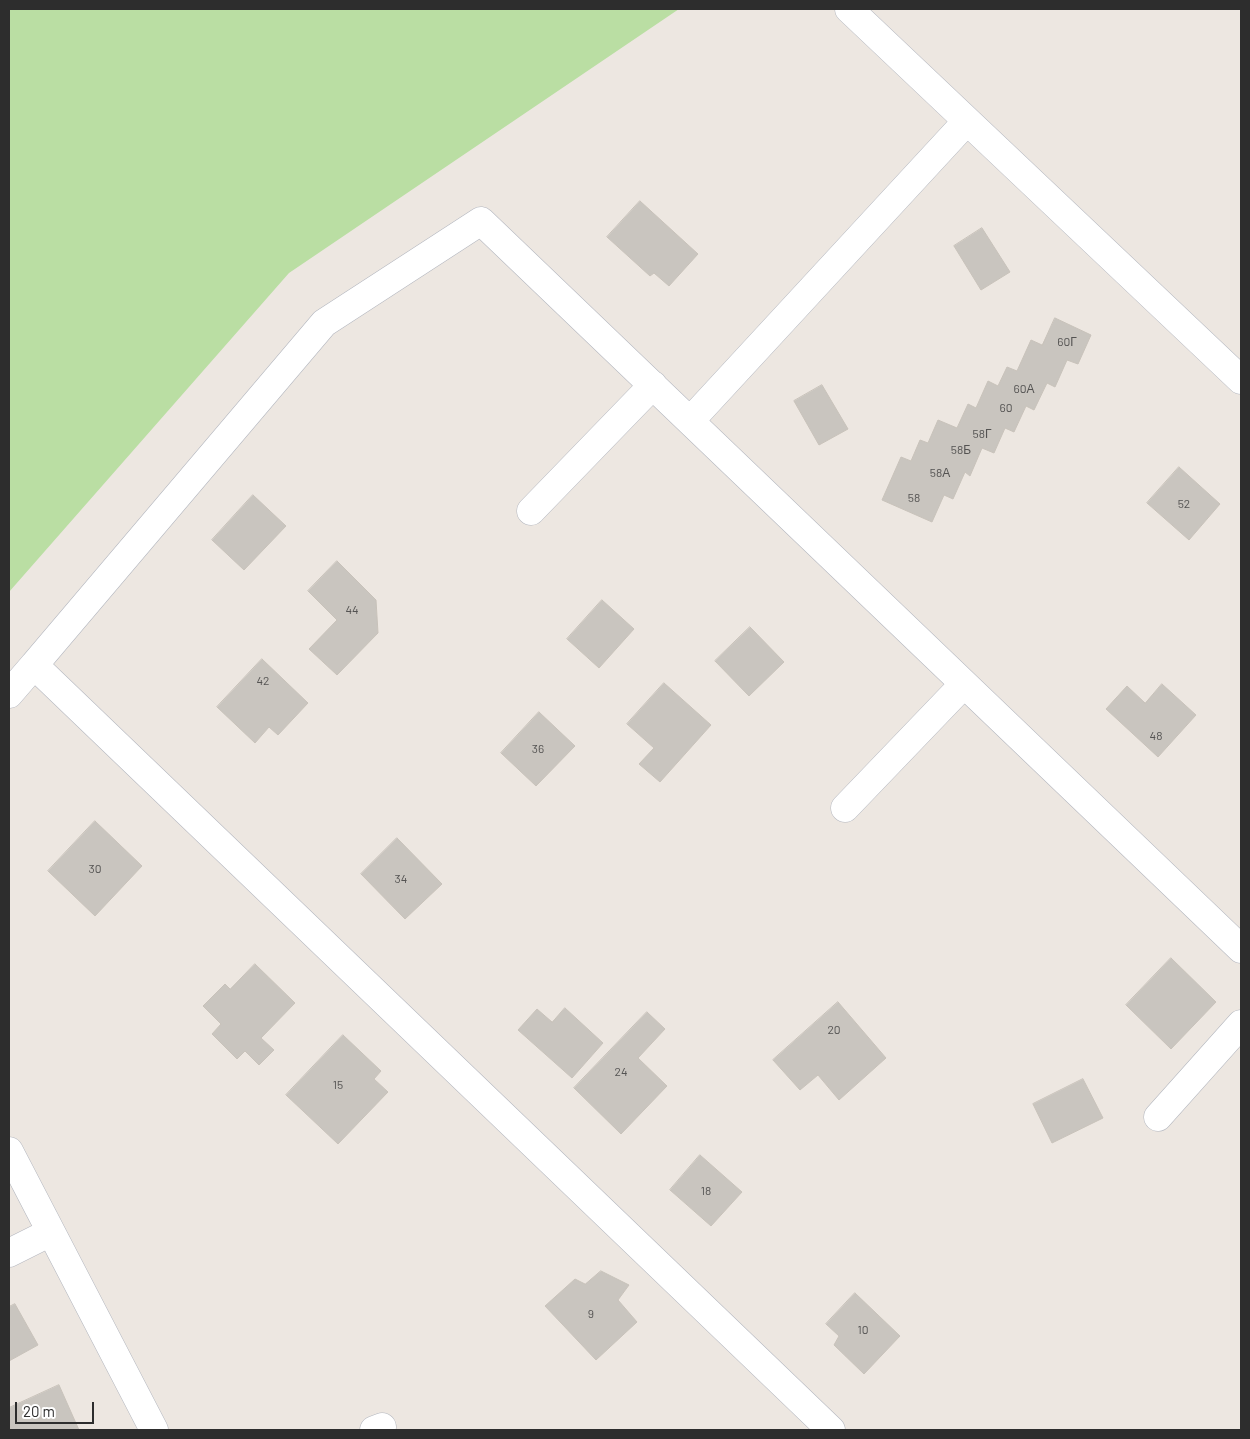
<!DOCTYPE html>
<meta charset="utf-8">
<style>
body{margin:0}
#map{position:relative;width:1250px;height:1439px;overflow:hidden;background:#ede7e1;font-family:Barlow,sans-serif}
canvas{display:block}
.frame{position:absolute;inset:0;border:10px solid #2d2d2d;pointer-events:none}
.scale{position:absolute;left:15px;top:1402px;width:79px;height:22px;box-sizing:border-box;border:2px solid #2d2d2d;border-top:0;padding-left:6px;font-size:15px;line-height:18px;white-space:nowrap;color:#2d2d2d;-webkit-text-stroke:4px #fff;paint-order:stroke}
</style>
<div id="map">
<canvas width="1250" height="1439"></canvas>
<div class="frame"></div>
<div class="scale">20 m</div>
</div>
<script>
const ctx = document.querySelector('canvas').getContext('2d');
ctx.lineJoin = 'round';
function fill(path, color) { ctx.fillStyle = color; ctx.fill(path, 'evenodd'); }
function trace(path, color, width, dash) { ctx.strokeStyle = color; ctx.lineWidth = width; ctx.lineCap = dash ? 'butt' : 'round'; ctx.setLineDash(dash || []); ctx.stroke(path); }
function drawText(font, color, halo, rows, align = 'center') {
  ctx.font = font + ' Barlow,sans-serif'; ctx.lineWidth = 5; ctx.setLineDash([]); ctx.textBaseline = 'middle'; ctx.strokeStyle = halo; ctx.fillStyle = color; for (const [text, x, y, turn = 0] of rows) {
    ctx.save(); ctx.translate(x, y); ctx.rotate((+turn || 0) * Math.PI / 180); ctx.textAlign = isNaN(turn) ? turn : align; if (halo) ctx.strokeText(text, 0, 0); ctx.fillText(text, 0, 0); ctx.restore();
  }
}
const green = new Path2D(`
 M9,9H679L289,273L9,592Z`);
const building = new Path2D(`
 M640,201L698,254L669,286L654,273L650,276L607,237Z
 M982,228L1010,272L981,290L954,246Z
 M1055,318L1091,335L1078,364L1067,360L1055,387L1047,383L1034,410L1026,406L1014,432L1005,428L994,453L982,448L970,476L965,472L953,499L944,495L932,522L882,500L901,457L911,461L920,440L928,443L938,420L957,428L968,404L976,408L988,381L998,386L1007,367L1017,371L1031,340L1042,345Z
 M822,385L848,429L819,445L794,401Z
 M1179,467L1220,504L1189,540L1147,503Z
 M253,495L286,526L244,570L212,540Z
 M337,561L376,600L378,633L337,675L309,649L337,620L308,591Z
 M602,600L634,629L599,668L567,639Z
 M750,627L784,662L749,696L715,661Z
 M262,659L308,703L278,735L269,727L255,743L217,707Z
 M664,683L711,725L660,782L639,764L654,748L627,724Z
 M1162,684L1196,715L1158,757L1106,709L1127,686L1145,703Z
 M539,712L575,746L536,786L501,753Z
 M95,821L142,866L95,916L48,871Z
 M397,838L442,884L405,919L361,874Z
 M1171,958L1216,1002L1171,1049L1126,1005Z
 M255,964L295,1003L261,1038L274,1050L259,1065L245,1051L237,1059L212,1034L221,1024L203,1006L225,984L230,989Z
 M838,1002L886,1058L839,1100L818,1075L800,1090L773,1060Z
 M565,1008L603,1043L572,1078L518,1030L537,1009L552,1022Z
 M647,1012L665,1029L638,1058L667,1086L621,1134L574,1088Z
 M343,1035L381,1071L374,1079L388,1092L338,1144L286,1095Z
 M1083,1079L1103,1118L1052,1143L1033,1104Z
 M700,1155L742,1192L711,1226L670,1190Z
 M601,1271L629,1285L618,1300L637,1322L596,1360L545,1306L575,1279L585,1284Z
 M855,1293L900,1336L864,1374L834,1345L839,1336L826,1324Z
 M15,1304L38,1345L9,1361V1307Z
 M59,1385L79,1430H10L9,1408Z`);
const minor = new Path2D(`
 M849,9L1241,380
 M690,421L967,121
 M531,511L653,385
 M9,694L34,665
 M845,808L964,684
 M1158,1117L1241,1024
 M9,1151L154,1430
 M9,1253L51,1232
 M374,1430L382,1427
 M831,1430L34,665L324,323L481,221L1241,949`);
const numberNames = [
 ["60Г",1067,342],
 ["60А",1024,389],
 ["60",1006,408],
 ["58Г",982,434],
 ["58Б",961,450],
 ["58А",940,473],
 ["58",914,498],
 ["52",1184,504],
 ["44",352,610],
 ["42",263,681],
 ["48",1156,736],
 ["36",538,749],
 ["30",95,869],
 ["34",401,879],
 ["20",834,1030],
 ["24",621,1072],
 ["15",338,1085],
 ["18",706,1191],
 ["9",591,1314],
 ["10",863,1330]
];
fill(green, '#badea3');
fill(building, '#c9c5bf');
trace(building, '#c8c2ba', 1);
trace(minor, '#b4b7bf', 29);
trace(minor, '#fff', 28);
drawText('12px', '#545352', null, numberNames);
</script>
